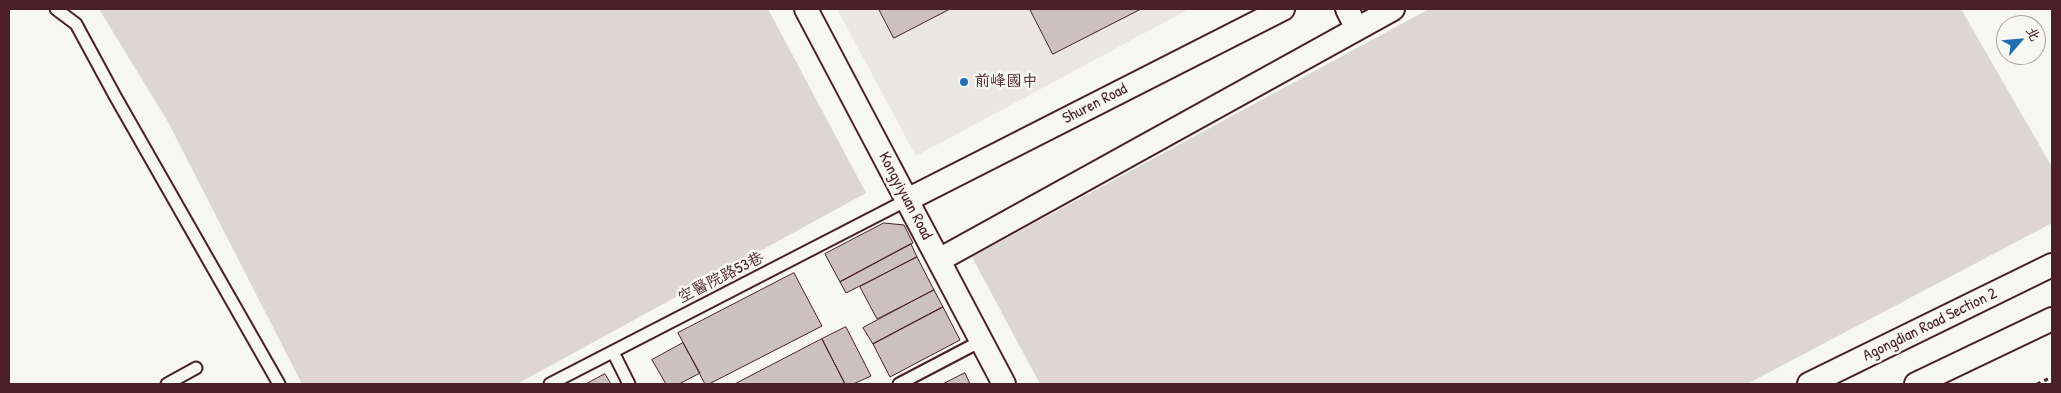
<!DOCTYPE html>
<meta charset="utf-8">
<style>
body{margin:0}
#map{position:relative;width:2061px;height:393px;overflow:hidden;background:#f6f6f2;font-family:"Patrick Hand","LXGW WenKai TC",sans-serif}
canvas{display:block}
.frame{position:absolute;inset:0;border:10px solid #4a1f2b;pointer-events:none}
.north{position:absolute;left:1996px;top:15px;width:50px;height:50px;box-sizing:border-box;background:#f6f6f2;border:1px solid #b1a0a2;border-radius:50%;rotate:63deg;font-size:14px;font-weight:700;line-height:20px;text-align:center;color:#4a1f2b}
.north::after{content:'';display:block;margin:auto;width:18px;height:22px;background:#1f6fb2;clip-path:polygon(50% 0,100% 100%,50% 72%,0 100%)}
</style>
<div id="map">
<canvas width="2061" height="393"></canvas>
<div class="frame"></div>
<div class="north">北</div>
</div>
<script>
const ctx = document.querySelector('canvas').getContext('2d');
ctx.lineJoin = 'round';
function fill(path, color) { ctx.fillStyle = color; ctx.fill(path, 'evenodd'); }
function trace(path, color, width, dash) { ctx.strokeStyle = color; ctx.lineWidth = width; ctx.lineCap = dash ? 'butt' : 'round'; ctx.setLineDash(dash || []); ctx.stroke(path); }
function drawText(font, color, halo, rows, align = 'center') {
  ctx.font = font + ' "Patrick Hand","LXGW WenKai TC",sans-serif'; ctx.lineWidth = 5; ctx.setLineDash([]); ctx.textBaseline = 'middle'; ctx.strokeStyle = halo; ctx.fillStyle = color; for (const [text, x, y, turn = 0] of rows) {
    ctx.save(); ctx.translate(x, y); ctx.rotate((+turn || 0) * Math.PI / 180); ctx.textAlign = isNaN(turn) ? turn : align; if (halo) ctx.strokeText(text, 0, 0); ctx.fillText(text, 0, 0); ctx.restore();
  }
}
const built = new Path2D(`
 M837,9H1189L916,156Z`);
const green = new Path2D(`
 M99,9H768L866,193L517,384H302L168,122Z
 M1429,9H1961L2052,167V223L1747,384H1040L972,257Z`);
const building = new Path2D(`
 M879,9H950L894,38Z
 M1030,9H1141L1053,54Z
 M884,223L904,225L913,243L840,282L825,254Z
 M911,244L917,257L846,293L840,282Z
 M917,257L934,290L877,319L860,287Z
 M794,273L822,326L709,384H705L678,333Z
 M934,290L943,307L873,344L863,328Z
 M943,307L960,340L890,377L873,344Z
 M846,327L871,376L853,384H845L822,339Z
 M822,339L845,384H735Z
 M683,343L700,373L679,384H666L652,360Z
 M965,373L970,384H943Z
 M605,374L611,384H586Z`);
const path = new Path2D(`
 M2037,384L2052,377`);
const service = new Path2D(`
 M56,9L76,24L115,96L279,384
 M613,352L629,384
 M167,384L196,368
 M550,384L907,200
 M899,384L981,341`);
const minor = new Path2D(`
 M806,9L1004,384
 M1347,9L1357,29
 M907,200L1283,9
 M939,260L1393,9
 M1809,384L2052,265
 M1916,384L2052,319`);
const markers = [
 [964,82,5,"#1f6fb2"]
];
const poiNames = [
 ["前峰國中",974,82]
];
const streetNames = [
 ["Shuren Road",1095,104,-27],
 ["Kongyiyuan Road",905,196,62],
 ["空醫院路53巷",721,278,-27],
 ["Agongdian Road Section 2",1930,325,-26]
];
fill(built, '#e9e6e3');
fill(green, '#ddd6d5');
fill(building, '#ccc1c0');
trace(building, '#4a1f2b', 1);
trace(service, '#4a1f2b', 15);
trace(minor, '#4a1f2b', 26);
trace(path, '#4a1f2b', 3, [4, 4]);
trace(service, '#f6f6f2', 11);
trace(minor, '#f6f6f2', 22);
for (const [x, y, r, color] of markers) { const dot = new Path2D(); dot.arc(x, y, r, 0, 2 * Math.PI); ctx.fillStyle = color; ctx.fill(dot); trace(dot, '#f6f6f2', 2); }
drawText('16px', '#4a1f2b', '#f6f6f2', poiNames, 'left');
drawText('16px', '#4a1f2b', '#f6f6f2', streetNames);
</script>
